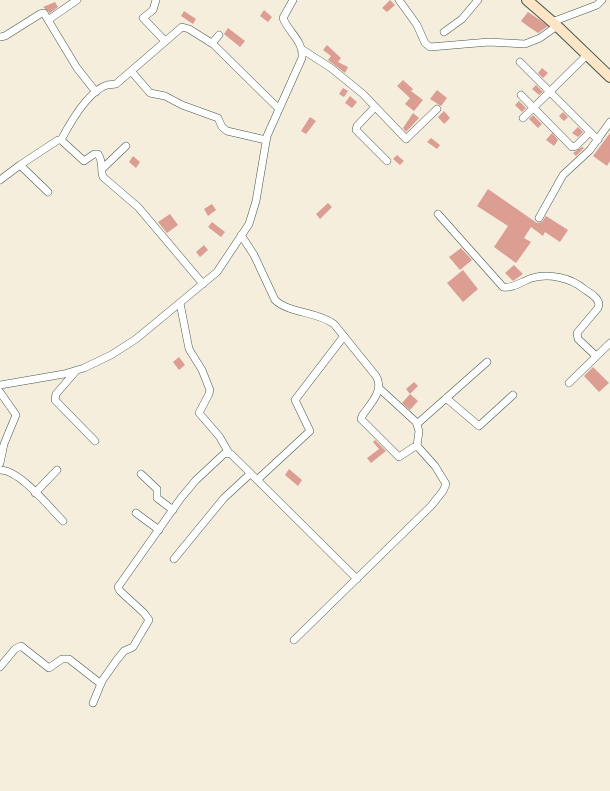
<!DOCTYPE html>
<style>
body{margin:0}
canvas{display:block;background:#f6eedd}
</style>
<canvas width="610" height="791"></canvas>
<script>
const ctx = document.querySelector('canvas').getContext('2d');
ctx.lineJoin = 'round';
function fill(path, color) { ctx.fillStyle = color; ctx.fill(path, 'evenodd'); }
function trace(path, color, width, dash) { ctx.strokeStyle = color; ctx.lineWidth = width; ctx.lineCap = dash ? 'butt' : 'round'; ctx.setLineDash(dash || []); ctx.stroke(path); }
const building = new Path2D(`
 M390,0L395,5L387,12L382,8Z
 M55,2L58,7L50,13L43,7Z
 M264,10L272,17L268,22L260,16Z
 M184,11L196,19L193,24L181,16Z
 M528,12L540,20L548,26L538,33L529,27L521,21Z
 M228,28L245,41L240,47L224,34Z
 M327,45L341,58L338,62L348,67L345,73L328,60L331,56L323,50Z
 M542,68L548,73L543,78L538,73Z
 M403,80L413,89L411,91L423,100L414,111L405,104L410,98L397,86Z
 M536,85L543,92L539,95L532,89Z
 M343,88L348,91L344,97L339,94Z
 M437,90L447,98L441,106L430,99Z
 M350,96L357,102L352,108L345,103Z
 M519,101L526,108L522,112L515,105Z
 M444,111L450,118L444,124L438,117Z
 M563,112L568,117L564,121L559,116Z
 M413,113L419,118L406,132L403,128Z
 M533,115L542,124L538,128L529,119Z
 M310,117L316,121L306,134L301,131Z
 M578,127L583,132L578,137L572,133Z
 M552,133L558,140L554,146L546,140Z
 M610,133V161L607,166L593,156Z
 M431,138L440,145L437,149L427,142Z
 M582,147L584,148L576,156L573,153Z
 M397,155L404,161L400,165L393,159Z
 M133,156L140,162L136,168L129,162Z
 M488,189L537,223L542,222L546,216L568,230L560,242L545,232L543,236L531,227L524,238L531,242L516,263L494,247L508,226L477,206Z
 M328,203L332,207L320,219L316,214Z
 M212,204L216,210L208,216L204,209Z
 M170,214L178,225L167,233L158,222Z
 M212,222L225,232L221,237L208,227Z
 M204,245L208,250L200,257L196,252Z
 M461,248L472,260L460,270L449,257Z
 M514,265L523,274L513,281L505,273Z
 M463,270L478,289L463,302L447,283Z
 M179,357L185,365L179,370L173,362Z
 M593,367L609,383L599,392L584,376Z
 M414,382L418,386L410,394L406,389Z
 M410,394L418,401L410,410L402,403Z
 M375,440L386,451L371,463L367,458L379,449L373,442Z
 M289,469L302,480L298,486L285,475Z`);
const minor = new Path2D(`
 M77,0L48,20L77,68L96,92
 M156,0L153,10L143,18L165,41
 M399,0L417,25L425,43L430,47L489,42L525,44L540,38L557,26
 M552,22L597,5L602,0
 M444,32L462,19L478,0
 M219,35L213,42L214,45L279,109
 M0,37L5,36L40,14L44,13L48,20
 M303,50L331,68L363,94L406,139L437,109
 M520,62L598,140
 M131,71L150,93L165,96L182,105L218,118L222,127L227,131L266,140
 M521,95L572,147L576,146L590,132
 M375,107L357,126L356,130L387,161
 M523,118L587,55
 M61,140C70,123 88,91 107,85C111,84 113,85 116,84L182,27L189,29L213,44
 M20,165L58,140H61L84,161L94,154H98C104,163 100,170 103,177L138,207L203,284
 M102,169L126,146
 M0,180L20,165L48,192
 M438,214L503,287C513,289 522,281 532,278C549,273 571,278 584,289C590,293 598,297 599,304L598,308L577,333L578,339L596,356
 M539,218L563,175L590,150L610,122
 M241,235L254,255L275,300C290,314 316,311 334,324L376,376C385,390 370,404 362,416L361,419L399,457L414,447H418L435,466L446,484L443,491L431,506L294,640
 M180,303L189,349L202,370L210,390L209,394L199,413L219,436L229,453
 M76,371L56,394L55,400L95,441
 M569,383L610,343
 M0,385L64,374L84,368L111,355L136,339L217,272L249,224L256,201L267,136L302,58C304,41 288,32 283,18L293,0
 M380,389L416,422L419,431L417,446
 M0,392L16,415L4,444L0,463
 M446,398L479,426L513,395
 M417,424L487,362
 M0,470C20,470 49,507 63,521
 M141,474L157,489V498L173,510
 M257,480L310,431L295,400L344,336
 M35,493L57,470
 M136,513L159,530
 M174,559L224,498L250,474
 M0,667L15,649L21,646L49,668L62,659H69L101,684
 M93,703L102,681L116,661L124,651L133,647L149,620L144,613L120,591L118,587L181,498L196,480L225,453L231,454L357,579`);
const secondary = new Path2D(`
 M527,0L557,26L610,77`);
fill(building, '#dc9d92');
trace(minor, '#3f584d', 8);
trace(secondary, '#3f584d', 12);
trace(minor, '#fff', 7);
trace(secondary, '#fee5c5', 10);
</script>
